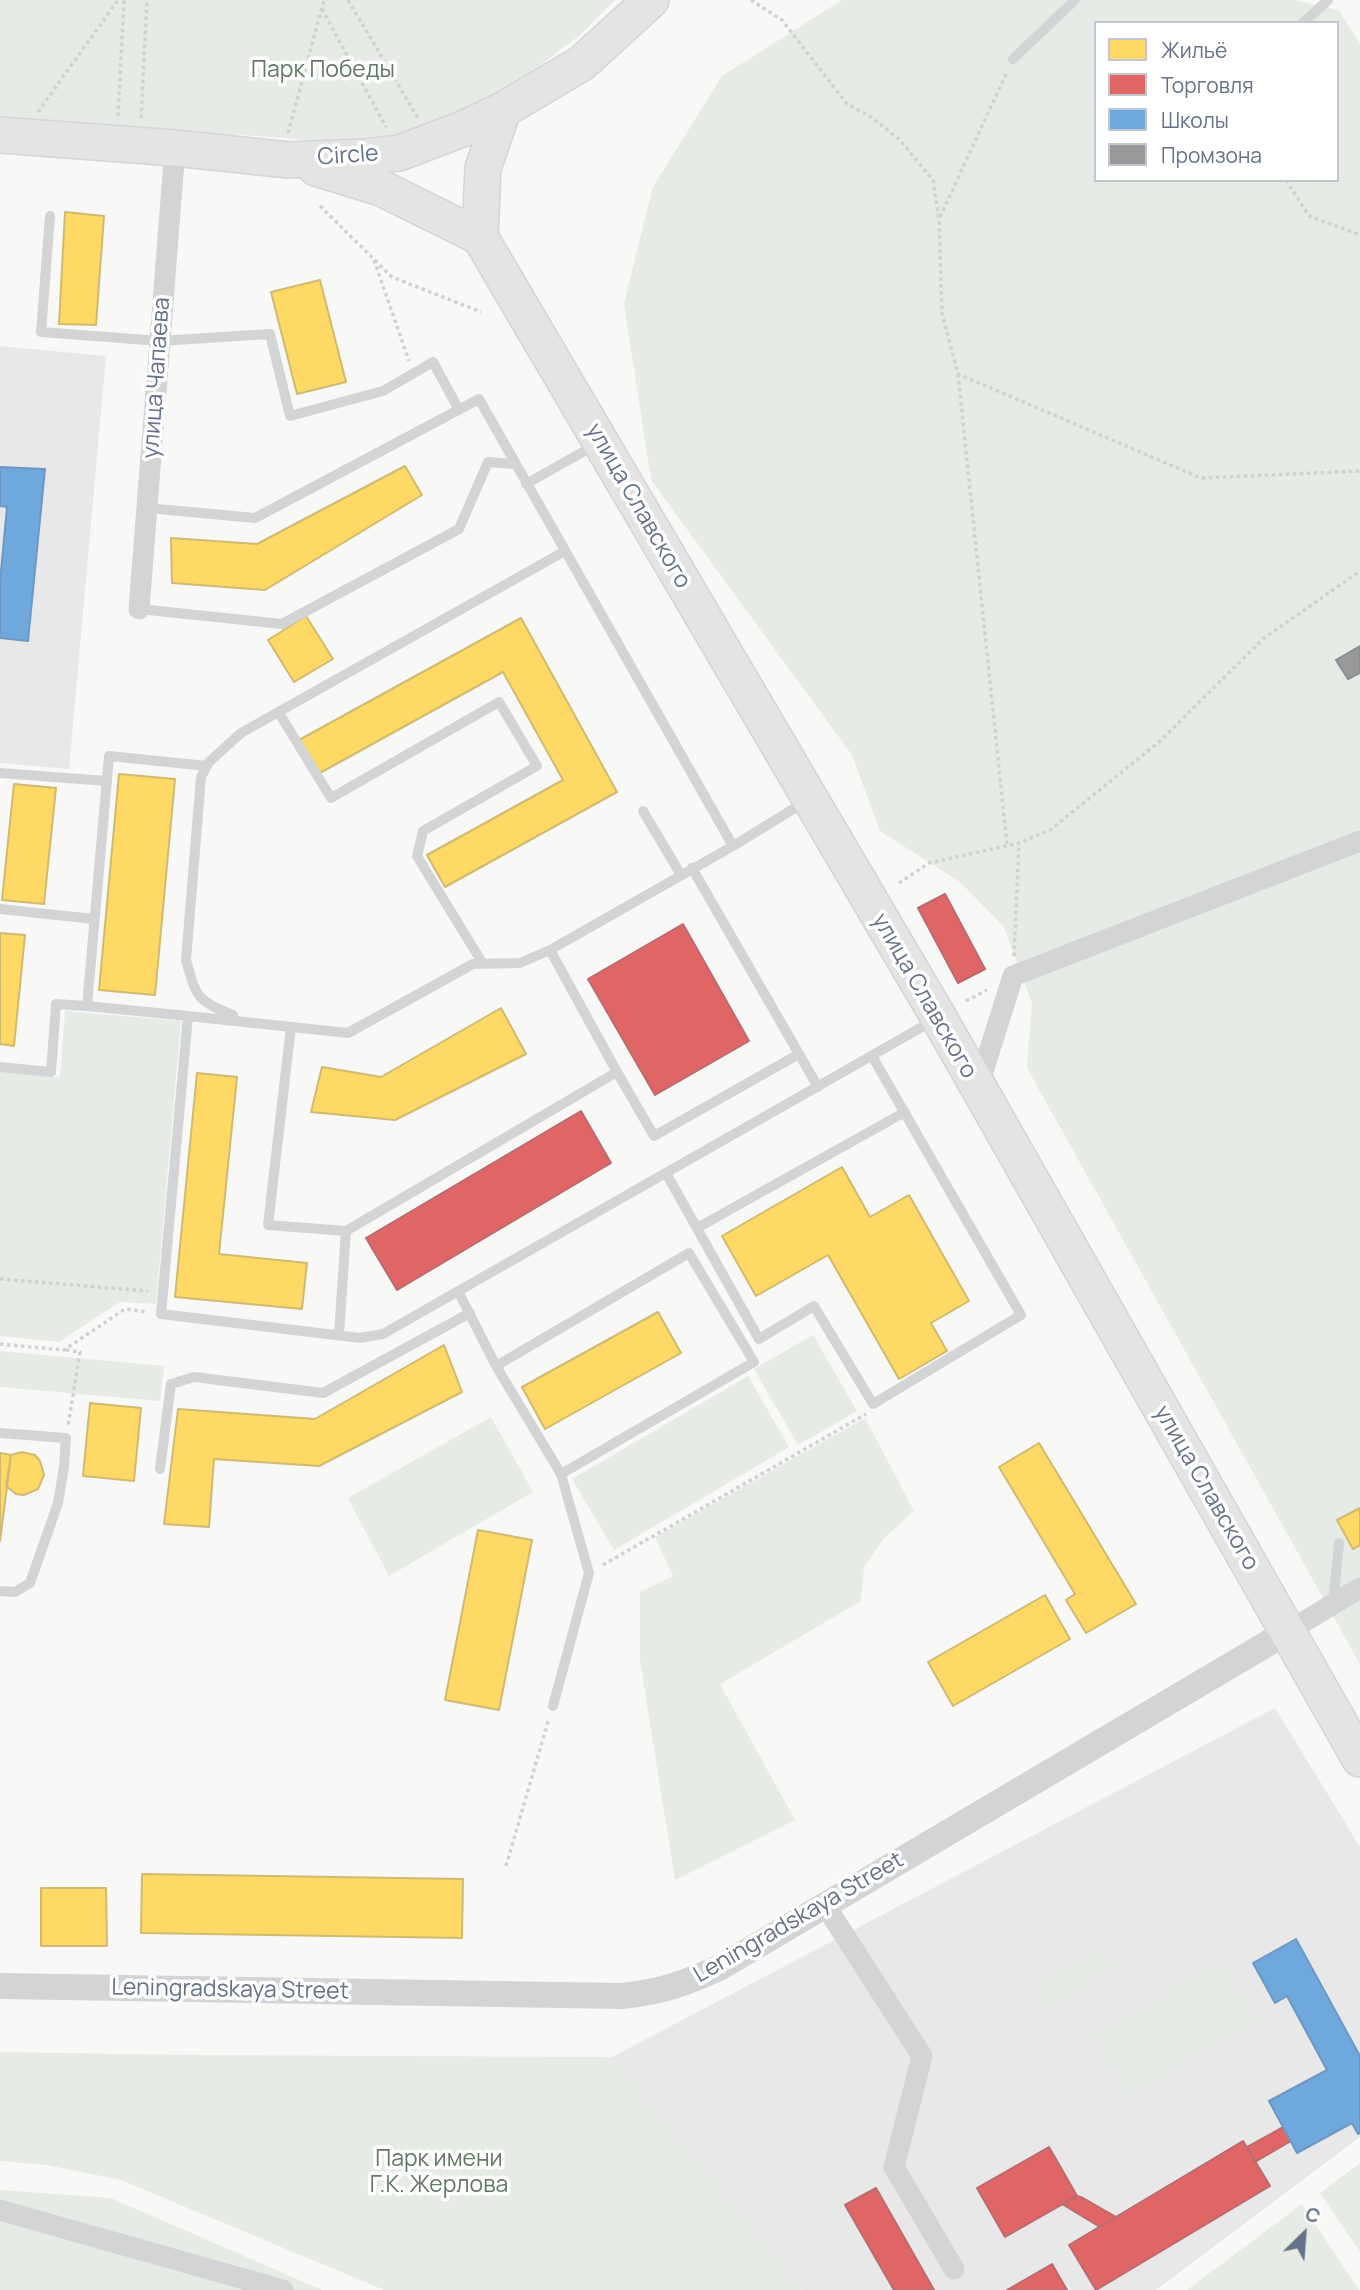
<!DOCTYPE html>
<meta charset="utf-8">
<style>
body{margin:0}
#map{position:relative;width:1360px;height:2290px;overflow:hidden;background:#f8f8f7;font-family:Manrope,sans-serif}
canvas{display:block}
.legend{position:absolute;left:1094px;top:21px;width:245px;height:161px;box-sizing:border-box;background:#fff;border:2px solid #c1c7d0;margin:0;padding:9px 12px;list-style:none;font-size:21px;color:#657289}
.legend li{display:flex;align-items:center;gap:14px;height:35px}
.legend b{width:35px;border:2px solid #c1c7d0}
.north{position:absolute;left:1269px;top:2199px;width:70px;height:70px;-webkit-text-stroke:5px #fff;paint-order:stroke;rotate:25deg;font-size:19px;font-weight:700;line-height:28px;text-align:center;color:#657289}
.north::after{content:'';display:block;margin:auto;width:24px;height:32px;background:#657289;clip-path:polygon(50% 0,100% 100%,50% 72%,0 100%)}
</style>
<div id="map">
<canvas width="1360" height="2290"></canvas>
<ul class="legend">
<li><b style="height:19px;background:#ffd966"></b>Жильё</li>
<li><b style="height:19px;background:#e06666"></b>Торговля</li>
<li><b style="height:19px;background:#6fa8dc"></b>Школы</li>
<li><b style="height:19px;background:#999"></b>Промзона</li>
</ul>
<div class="north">С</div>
</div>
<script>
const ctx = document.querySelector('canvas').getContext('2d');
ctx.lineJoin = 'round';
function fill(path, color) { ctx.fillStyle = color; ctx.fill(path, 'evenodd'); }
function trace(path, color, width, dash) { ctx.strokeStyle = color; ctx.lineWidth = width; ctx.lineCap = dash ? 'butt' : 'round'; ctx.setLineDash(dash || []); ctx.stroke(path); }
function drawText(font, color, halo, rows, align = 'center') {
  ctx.font = font + ' Manrope,sans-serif'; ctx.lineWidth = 7; ctx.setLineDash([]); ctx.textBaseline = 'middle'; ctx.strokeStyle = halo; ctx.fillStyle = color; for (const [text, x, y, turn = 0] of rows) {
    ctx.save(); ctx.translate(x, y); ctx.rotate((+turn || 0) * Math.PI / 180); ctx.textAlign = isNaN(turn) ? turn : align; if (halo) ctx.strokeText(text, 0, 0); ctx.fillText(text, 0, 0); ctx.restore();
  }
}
const built = new Path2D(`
 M0,346L106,356L69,769L0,763Z
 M1275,1708L1360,1847V2137L1156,2290H803L612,2057Z`);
const green = new Path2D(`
 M0,0H615L580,35L509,89L474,107L392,139L337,145L286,138L0,120Z
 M842,0H1294L1339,10L1360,44V1664L1027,1068L1032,1003L1004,927L960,882L880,831L852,755L651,480L624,304L653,187L722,76ZM1096,23H1337V180H1096Z
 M65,1011L181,1021L156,1304L120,1302L59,1342L0,1336V1070L60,1077Z
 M813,1335L857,1411L798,1445L754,1369Z
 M0,1351L164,1366L160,1401L0,1387Z
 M748,1376L789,1447L614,1550L572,1479Z
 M491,1417L533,1492L389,1576L348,1498Z
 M865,1418L914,1511L885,1537L864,1567L861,1601L720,1684L795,1820L675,1880L640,1661V1592L673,1576L655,1537Z
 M1102,1945L1117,1969L1098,1981L1084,1954Z
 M1077,1957L1092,1985L1044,2010L1031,1982Z
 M1223,1962L1259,2023L1125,2096L1092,2032Z
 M0,2052L186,2055L612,2057L803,2290H384L121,2180L47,2165L0,2161Z
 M1360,2163V2252L1320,2193Z
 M0,2190L111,2198L322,2290H0Z
 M1302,2204L1359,2290H1187Z`);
const homes = new Path2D(`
 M65,212L104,216L96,325L59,324Z
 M320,280L346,382L297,394L271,292Z
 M405,466L422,495L265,590L172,583L171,538L257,544Z
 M306,616L333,659L294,682L268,640Z
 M521,618L617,792L445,887L427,855L563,780L503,672L318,774L299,740Z
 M119,774L175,779L155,995L99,990Z
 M14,784L56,788L44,904L2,900Z
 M0,933L25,935L14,1046L0,1044Z
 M501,1008L526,1054L395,1120L311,1112L322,1067L381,1077Z
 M197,1073L237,1077L219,1254L307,1263L302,1309L175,1297Z
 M842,1167L870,1217L909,1195L969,1301L931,1323L947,1351L899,1379L828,1255L756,1296L722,1236Z
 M658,1312L681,1353L545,1429L522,1387Z
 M444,1345L462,1392L319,1466L214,1459L209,1527L164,1524L178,1409L315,1419Z
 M90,1403L141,1408L134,1481L83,1476Z
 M1039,1443L1136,1604L1086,1633L1066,1600L1075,1594L999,1467Z
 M22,1452L35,1455L40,1461L44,1475L38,1489L24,1495L16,1494L6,1486L11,1455Z
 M0,1453L11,1455L0,1541Z
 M1360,1508V1545L1353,1549L1337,1520Z
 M478,1530L532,1540L499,1710L445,1700Z
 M1045,1595L1070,1639L953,1706L928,1662Z
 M142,1874L463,1879L462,1938L141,1933Z
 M41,1888H106L107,1946H41Z`);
const shops = new Path2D(`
 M945,894L985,969L958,983L918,908Z
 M683,924L749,1041L655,1095L588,979Z
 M581,1111L611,1163L397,1290L366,1238Z
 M1283,2127L1291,2141L1255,2162L1247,2147Z
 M1243,2141L1270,2186L1096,2290L1069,2245Z
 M1049,2147L1077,2196L1005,2237L977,2188Z
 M876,2188L934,2290H894L845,2205Z
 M1077,2196L1083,2198L1116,2217L1100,2227L1062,2204Z
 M1052,2264L1067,2290H1007Z`);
const schools = new Path2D(`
 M0,467L45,469L28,641L0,638V582L7,507L0,506Z
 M1296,1939L1360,2056V2133L1358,2134L1352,2123L1297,2153L1269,2101L1327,2070L1287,1996L1275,2003L1253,1963Z`);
const industry = new Path2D(`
 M1360,646V673L1348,679L1336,660Z`);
const path = new Path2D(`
 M348,0L418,118
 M751,0L782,20L847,104L871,117L899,139L933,180L939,219L942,314L958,374L1201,478L1360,471
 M322,9L386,127
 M38,112L118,0
 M118,116L124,0
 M141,118L147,0
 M288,133L324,0
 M1286,180L1309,216L1360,235
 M320,206L392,277L481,312
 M940,217L1007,72
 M374,260L409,361
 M958,374L1007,845
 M899,883L929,863L1019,843L1050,830L1159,742L1263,639L1360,571
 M1014,956L1019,843
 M966,1001L987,990
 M0,1279L148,1291
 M0,1344L64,1350L125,1309L146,1312
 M66,1350L80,1352L68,1426
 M603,1565L866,1414
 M506,1866L549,1718`);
const service = new Path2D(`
 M1303,23L1328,0
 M1013,59L1075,0
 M50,216L41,332L160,341L270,334L290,416L383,391L433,362L459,410
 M526,484L597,444
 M147,508L255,518L479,399L733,846L808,800
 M139,609L282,624L459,529L488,462L515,464
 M279,713L331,798L499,702L537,766L423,831L417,856L483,964
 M0,773L107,781
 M643,811L681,875
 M733,846L550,950L520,963L473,964L348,1033L188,1016L161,1314L360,1338L383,1334L936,1019
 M0,909L94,919
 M550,950L617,1072
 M233,1015C197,1001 196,997 186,960L201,777L209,762L241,733L565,551
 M188,1016L87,1006L109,756L207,766
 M291,1027L268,1225L346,1231L339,1334
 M799,1054L818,1087
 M0,1067L51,1072L56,1004L87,1006
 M666,1173L759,1339L814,1306L873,1404L1021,1315L872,1056
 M697,1228L905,1112
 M346,1231L617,1072L654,1136L799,1054L692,868
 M458,1291L496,1366L689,1253L754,1362L561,1474L496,1366
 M0,1433L66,1438L64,1467L58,1503L30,1583L15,1592L0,1591
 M160,1469L171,1384L194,1377L323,1393L470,1313
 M1333,1603L1339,1543
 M553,1706L589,1573L561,1474`);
const minor = new Path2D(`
 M139,609L175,148
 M978,1087L1013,976L1360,841
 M1287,1632L1360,1588
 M825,1905L922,2056L894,2167L954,2269
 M0,2210L283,2290`);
const tertiary = new Path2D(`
 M0,1986L622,1996C661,1992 683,1984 719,1968L1287,1632`);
const primary = new Path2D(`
 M0,135L175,148L289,160L365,157L399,153L465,128L503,110L582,63L651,0
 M316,168L381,188L480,237
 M480,237L939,1018L1360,1759
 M480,237L483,168L503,110`);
const parkNames = [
 ["Парк Победы",323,71],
 ["Парк имени",439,2160],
 ["Г.К. Жерлова",439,2186]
];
const streetNames = [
 ["Circle",348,156,-4],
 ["улица Чапаева",157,378,-86],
 ["улица Славского",638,506,60],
 ["улица Славского",924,996,60],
 ["улица Славского",1206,1488,60],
 ["Leningradskaya Street",799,1918,-30],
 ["Leningradskaya Street",230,1990,1]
];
fill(built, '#e8e8e9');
fill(green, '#e6ebe5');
fill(homes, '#ffd966');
trace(homes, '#d1ba70', 2);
fill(shops, '#e06666');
trace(shops, '#bb6a70', 2);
fill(schools, '#6fa8dc');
trace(schools, '#6c98c3', 2);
fill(industry, '#999');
trace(industry, '#898d94', 2);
trace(primary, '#d3d5d6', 38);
trace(path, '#d0d1d2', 3.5, [3.5, 3.5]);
trace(service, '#d3d4d5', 10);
trace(minor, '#d3d4d5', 21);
trace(tertiary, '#d3d4d5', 26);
trace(primary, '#e4e4e5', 35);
drawText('23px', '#617a61', '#fff', parkNames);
drawText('23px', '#657289', '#fff', streetNames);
</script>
